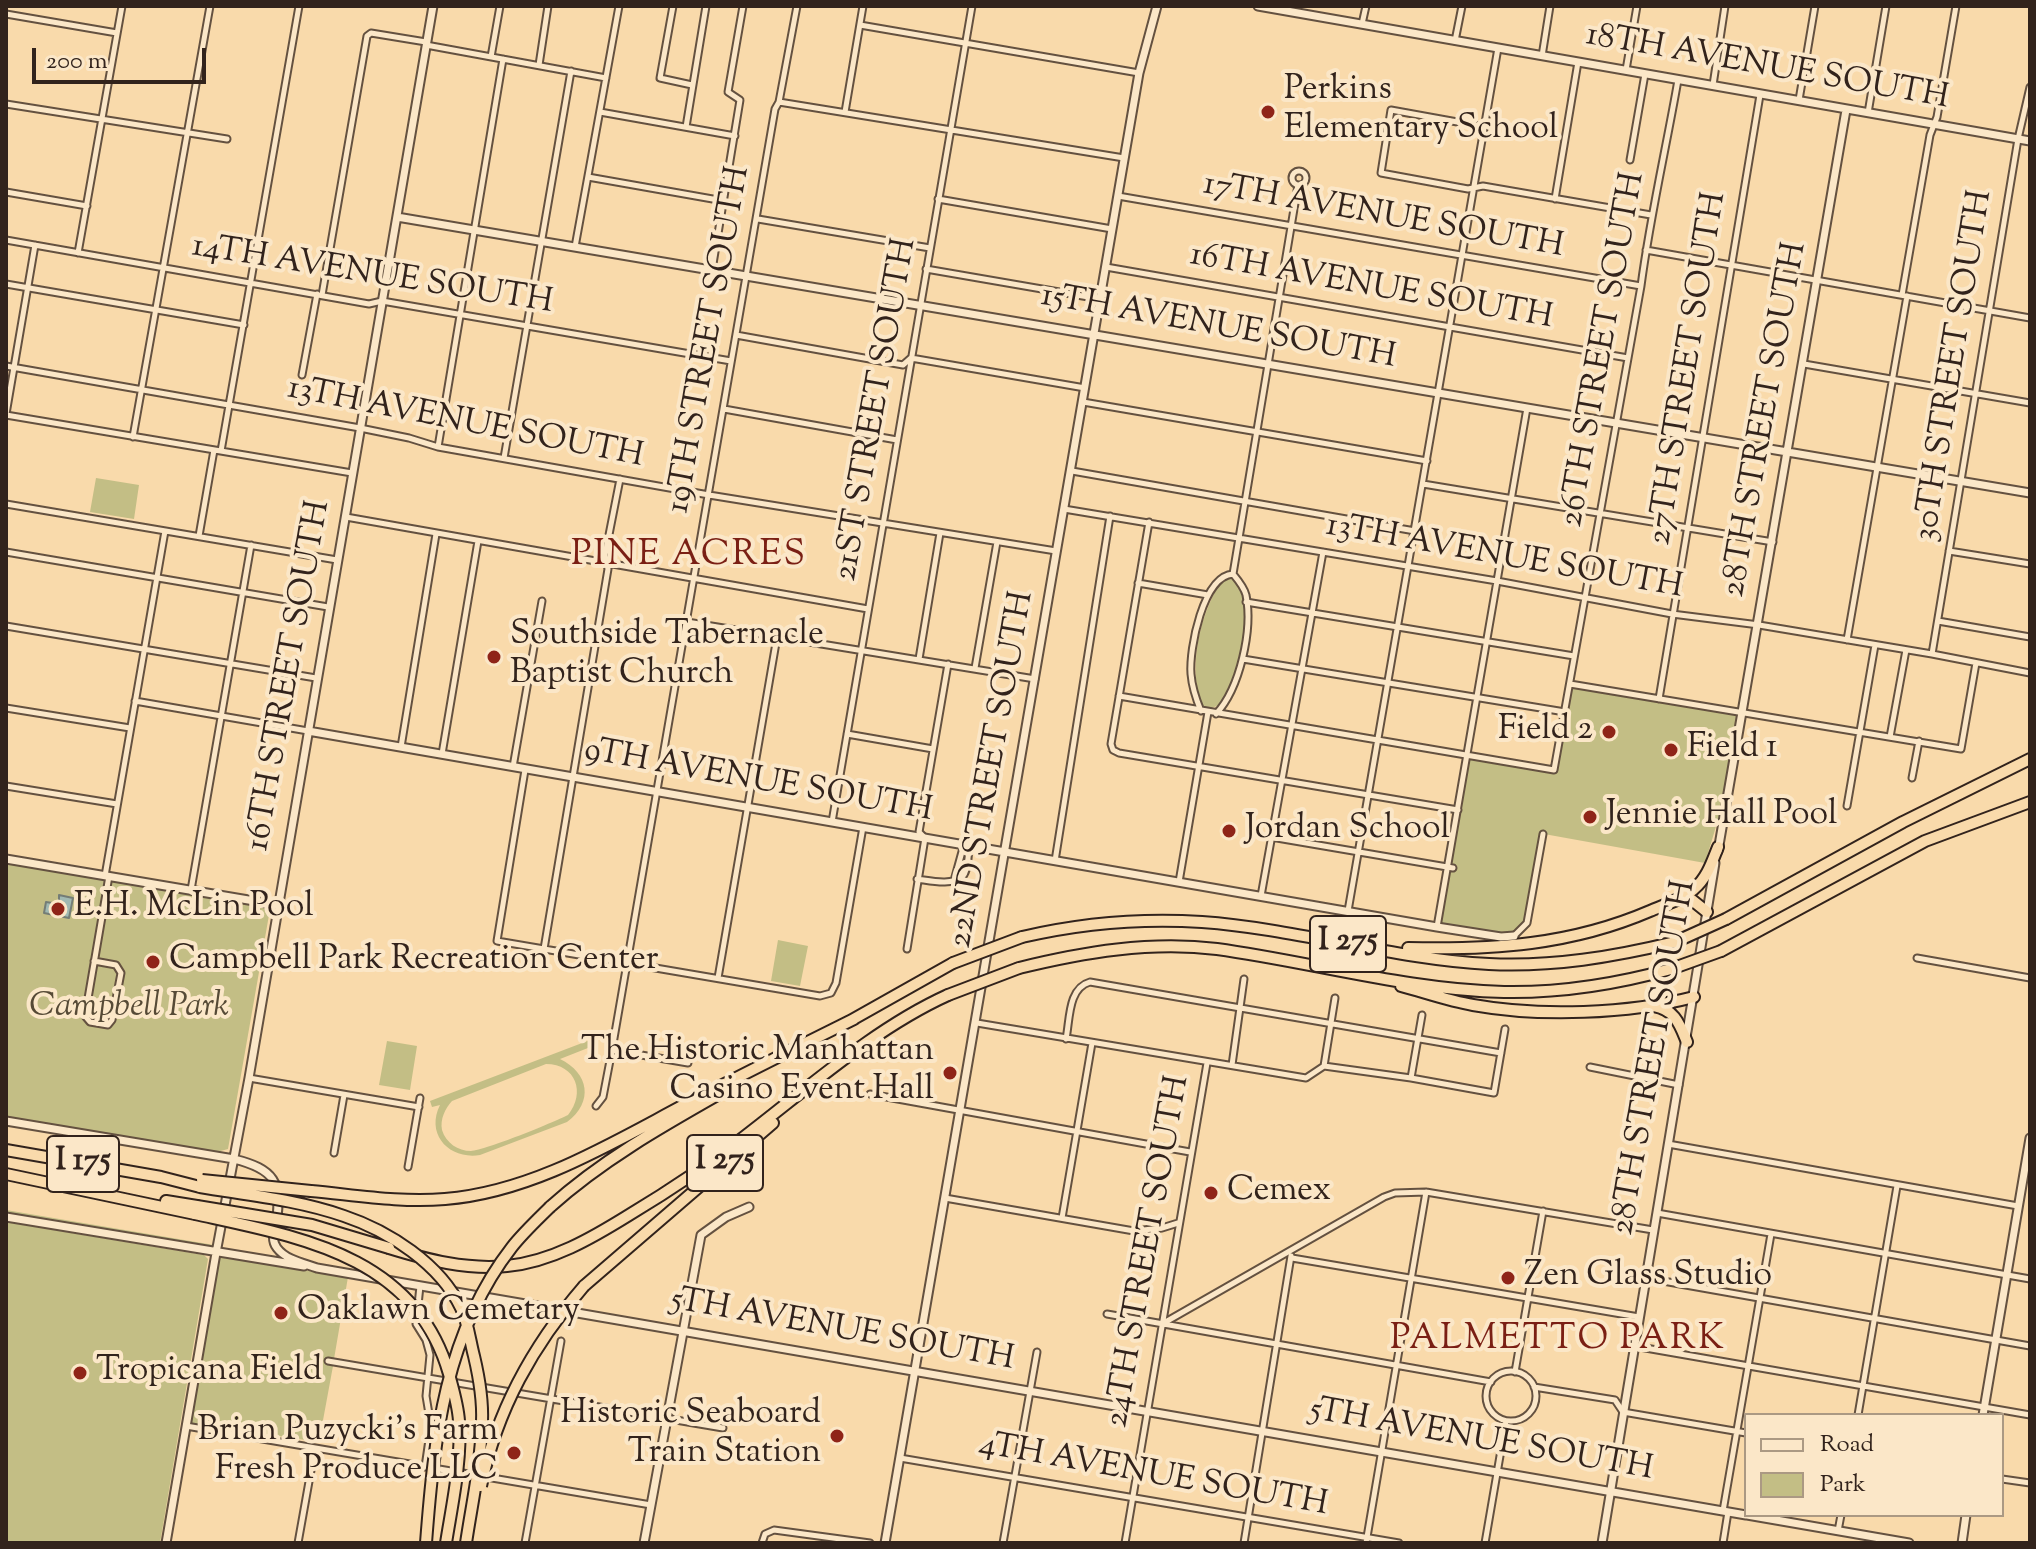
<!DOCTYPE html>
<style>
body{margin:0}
#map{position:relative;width:2036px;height:1549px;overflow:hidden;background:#f9daab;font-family:"Sorts Mill Goudy",serif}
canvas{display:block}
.frame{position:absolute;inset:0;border:8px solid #32231c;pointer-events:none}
.legend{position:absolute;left:1744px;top:1413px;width:260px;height:104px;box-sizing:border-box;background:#fbe7c8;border:2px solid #ab9983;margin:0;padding:10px 14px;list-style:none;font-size:24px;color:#32231c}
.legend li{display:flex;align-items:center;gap:16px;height:40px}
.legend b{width:40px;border:2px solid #ab9983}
.scale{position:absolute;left:32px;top:48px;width:174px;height:36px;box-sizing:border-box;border:4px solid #32231c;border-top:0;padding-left:10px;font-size:24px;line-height:28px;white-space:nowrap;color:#32231c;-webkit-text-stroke:6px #fbe7c8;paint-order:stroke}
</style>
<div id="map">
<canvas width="2036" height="1549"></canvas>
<div class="frame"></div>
<ul class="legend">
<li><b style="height:10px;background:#fbe7c8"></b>Road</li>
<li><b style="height:22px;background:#c3be85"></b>Park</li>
</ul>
<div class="scale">200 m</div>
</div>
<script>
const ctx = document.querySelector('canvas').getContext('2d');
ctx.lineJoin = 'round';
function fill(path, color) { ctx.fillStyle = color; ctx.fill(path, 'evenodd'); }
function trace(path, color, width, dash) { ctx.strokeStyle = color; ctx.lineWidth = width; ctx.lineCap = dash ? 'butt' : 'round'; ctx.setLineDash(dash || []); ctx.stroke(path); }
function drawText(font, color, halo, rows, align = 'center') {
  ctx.font = font + ' "Sorts Mill Goudy",serif'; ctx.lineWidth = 8; ctx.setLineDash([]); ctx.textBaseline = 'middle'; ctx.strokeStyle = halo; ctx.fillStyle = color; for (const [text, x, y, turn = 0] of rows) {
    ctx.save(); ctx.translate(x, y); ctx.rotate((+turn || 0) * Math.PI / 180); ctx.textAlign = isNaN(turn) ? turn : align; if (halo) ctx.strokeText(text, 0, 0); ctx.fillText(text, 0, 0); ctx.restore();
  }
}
const green = new Path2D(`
 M96,478L139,485L134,519L90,512Z
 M1234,576C1256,611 1240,670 1222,704L1209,709L1201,705C1188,664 1200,612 1224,577Z
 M1570,684L1741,714L1727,801L1721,810L1705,863L1544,834L1527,923L1514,936L1437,927L1467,755L1554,770Z
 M6,863L265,907L269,915L228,1149L217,1152L6,1116Z
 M778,940L808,946L800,986L771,981Z
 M590,1040L593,1046L560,1059C589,1073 594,1102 567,1122L480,1155C450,1160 425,1135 440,1105L432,1107L430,1101ZM546,1064C576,1064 586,1093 568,1115C552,1123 486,1150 471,1151C458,1151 446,1143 442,1130C440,1119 445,1109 452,1101Z
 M387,1041L417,1046L410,1090L379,1085Z
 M6,1210L214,1245L213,1250L6,1213Z
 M6,1222L204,1255L208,1259L160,1543H6Z
 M218,1257L348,1277L334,1359L326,1358L325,1364L333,1366L319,1442L190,1423Z`);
const water = new Path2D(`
 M59,895L73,898L69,918L44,913L46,902L59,904Z`);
const minor = new Path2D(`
 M673,6L660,78L692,85
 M6,14L117,33
 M1362,24L1366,6
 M860,25L1139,73
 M1455,41L1462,6
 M426,45L606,78
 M1542,56L1550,6
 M491,57L500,6
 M539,65L548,6
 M1626,70L1637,6
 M1713,85L1725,6
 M1799,100L1815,6
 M779,102L1124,158
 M6,104L227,139
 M600,112L735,136
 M845,112L863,6
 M1868,113L1886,6
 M686,127L706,6
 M1485,127L1391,110L1381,173L1468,189L1483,186L1651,215
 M1630,160L1645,74
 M1292 178a7 7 0 1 1 14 0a7 7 0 1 1-14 0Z
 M588,177L724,201
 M6,192L87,206
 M1118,196L1641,286
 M938,199L1112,229
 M1555,199L1578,62
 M758,219L930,248
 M6,240L369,304L382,301L731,361
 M575,247L619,6
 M1646,250L2030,318
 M78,253L122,6
 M1106,267L1628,358
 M926,269L1100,299
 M712,270L740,100L728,92L743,6
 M6,284L244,325
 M322,295L367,36L371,33L426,42
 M1902,295L1930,135L1937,117L1956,6
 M736,335L903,365L911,358L1085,388
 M1804,364L2030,403
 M6,366L360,428L409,438L438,447L709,495L1056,551
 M302,375L317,294
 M1083,402L1427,461
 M724,409L897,440
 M6,414L35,245
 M6,415L352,473
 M133,437L210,6
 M438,447L503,59
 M221,451L299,6
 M504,458L571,71
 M1072,471L1415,531
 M1423,484L1773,542
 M6,504L337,560
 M1064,509L1497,581L1672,614L1759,625L1932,654L2030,673
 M346,517L868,609
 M1149,522L1111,744L1113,750L1119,753L1458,810
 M199,536L214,450
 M1949,551L2030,564
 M6,552L328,607
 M1138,583L1208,595
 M1246,602L1574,656
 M1938,621L2030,637
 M687,622L1035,679
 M6,626L316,678
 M1847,640L1907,296
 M1932,654L2018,139L2030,87
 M919,659L940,533
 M1243,659L1565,712
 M975,668L997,542
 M1570,684L1961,749L1976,663
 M1119,696L1554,770L1641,286C1650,217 1666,149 1678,80
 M1659,699L1760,95
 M135,701L308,731
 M6,708L130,728
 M1201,711C1196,699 1192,687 1191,674C1189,649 1203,576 1233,574
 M1216,714C1240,688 1253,630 1246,595C1244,587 1238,580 1233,574L1298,185
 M847,734L933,749
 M1890,737L1906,650
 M401,747L436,534
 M442,754L478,541
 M513,767L542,601
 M525,770L497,941L820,996L831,993L836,983L863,827
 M1912,778L1919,741
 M6,786L117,804
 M1847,806L1875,645
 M832,822L972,6
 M1271,837L1453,868
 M1055,861L1110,516
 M105,876L165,531
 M955,877L963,848L967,847
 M917,879C932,881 951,886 963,876C968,871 968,856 969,849L967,846
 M1179,882L1208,712
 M191,890L251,545
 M1261,896L1323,552
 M1348,911L1498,48
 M1437,927L1527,408
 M1514,936L1527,923L1543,834
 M544,949L608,569L605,555L620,479
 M907,949L925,838L919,832L948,664
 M1917,958L2030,978
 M94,961L116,965L121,973L112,1020L108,1025L90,1022L85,1016L109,876
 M718,978L777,637
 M977,1023L1306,1078L1324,1066L1411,1078L1494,1093L1505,1029
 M1066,1039C1070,1019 1068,988 1090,982L1501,1053
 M612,1050L688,1063
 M1232,1065L1244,979
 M1324,1066L1335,998
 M1590,1067L1679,1085
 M249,1078L419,1107
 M1411,1078L1422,1015
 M870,1094L1190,1152
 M596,1106L603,1097L612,1050L775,109L779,102L797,6
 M1668,1144L2018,1206
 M334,1153L344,1095
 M408,1167L420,1098
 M945,1198L1134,1231L1162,1228L1178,1223
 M1657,1213L2030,1279
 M1062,1218L1092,1043
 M1292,1258L1639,1317
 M1646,1278L2030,1346
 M420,1286L416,1324L426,1340L430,1355L426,1396L431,1426L425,1467
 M1107,1314L1491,1382
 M1162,1324L1384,1197L1395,1193L1426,1192L1653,1230
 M1634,1346L2030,1415
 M328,1361L723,1428
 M1486 1396a25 25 0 1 1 50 0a25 25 0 1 1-50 0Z
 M1515,1372L1543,1211
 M1534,1387L1615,1400L1623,1412L1746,1433
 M1858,1415L1897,1186
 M186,1426L651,1505
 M900,1458L1399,1543
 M2002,1479L2030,1483
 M1723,1511L1771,1234
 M1838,1531L1841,1515
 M298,1543L315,1448
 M525,1543L561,1341
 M762,1543L765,1534L774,1530L870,1543
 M1003,1543L1037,1352
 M1125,1543L1207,1063
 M1244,1543L1291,1256
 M1366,1543L1426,1192
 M1485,1543L1506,1421
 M1723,1543L1728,1512`);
const tertiary = new Path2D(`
 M1258,6L2030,141
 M397,217L2030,493
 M308,731L1437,927L1501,937L1514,936
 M1718,851L1846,110
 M6,859L278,905
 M6,1121L234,1159C274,1169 283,1182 276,1223C274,1232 271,1240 277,1248C286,1260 303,1263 317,1268L1746,1515
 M6,1217L304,1266
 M1983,1415L2030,1138
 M1747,1515L1909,1543
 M166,1543L216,1253L249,1078L433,6
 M644,1543L701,1235L726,1217L749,1207
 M885,1543L1139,73L1157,6
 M1602,1543L1715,863
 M1962,1543L1966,1515`);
const motorway = new Path2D(`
 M1677,900H1692L1707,912
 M1726,919L1903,822L2030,759
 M1022,937C1082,923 1140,918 1202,922C1298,929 1393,959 1489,964C1553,967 1613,957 1675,942
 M1408,948C1493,950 1571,945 1650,911C1664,905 1683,899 1694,889C1707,878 1712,862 1718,847
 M1721,951L1925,841L2030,802
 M1019,968C1084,952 1150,941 1217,949C1312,962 1408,990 1504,992C1561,993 1617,984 1671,969
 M1401,986C1424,992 1449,1001 1473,1005C1540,1017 1628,1014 1694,997
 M1654,1006C1675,1010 1679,1023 1687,1042
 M850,1021L953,963
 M6,1150L161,1177L200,1187
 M6,1174L195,1214
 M311,1191C355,1195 401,1203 445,1199C532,1192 610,1144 686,1104C741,1075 798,1047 854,1019
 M166,1201L197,1206
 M550,1207C601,1161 661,1127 721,1093
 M389,1248C428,1260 466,1270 507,1266C551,1262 592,1238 629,1215C669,1191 708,1165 744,1137C808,1088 875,1028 948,995
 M584,1286L773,1123`);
const motorwayBridge = new Path2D(`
 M1675,942L1726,919
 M953,963L1022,937
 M1671,969L1721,951
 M948,995L1019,968
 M202,1180L311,1191
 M200,1187C248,1195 298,1200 344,1216C389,1231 440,1264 461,1308C468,1322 470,1341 474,1356C479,1377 483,1399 482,1422C481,1463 472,1503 466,1543
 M197,1206L312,1225L389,1248
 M195,1214C299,1237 415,1255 449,1374C453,1389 458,1405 459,1421C462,1460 452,1505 446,1543
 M481,1486C497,1409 533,1345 584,1286
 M426,1543C434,1438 445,1333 512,1247C523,1233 537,1220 550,1207`);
const markers = [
 [1268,112,8,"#8f2418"],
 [494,657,8,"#8f2418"],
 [1609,732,8,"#8f2418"],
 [1671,750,8,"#8f2418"],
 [1590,817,8,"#8f2418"],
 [1229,831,8,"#8f2418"],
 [58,909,8,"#8f2418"],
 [153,962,8,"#8f2418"],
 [950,1073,8,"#8f2418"],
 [1211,1193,8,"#8f2418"],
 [1508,1278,8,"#8f2418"],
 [281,1313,8,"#8f2418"],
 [80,1373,8,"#8f2418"],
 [837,1436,8,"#8f2418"],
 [514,1453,8,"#8f2418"]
];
const shields = [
 [1348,944,76],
 [725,1163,76],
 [83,1164,72]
];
const shieldNames = [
 ["I 275",1348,944],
 ["I 275",725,1163],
 ["I 175",83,1164]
];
const streetNames = [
 ["18TH AVENUE SOUTH",1767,69,10],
 ["17TH AVENUE SOUTH",1383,218,10],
 ["14TH AVENUE SOUTH",372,277,9],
 ["16TH AVENUE SOUTH",1371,289,10],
 ["15TH AVENUE SOUTH",1218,329,10],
 ["19TH STREET SOUTH",711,340,-80],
 ["26TH STREET SOUTH",1605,350,-80],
 ["30TH STREET SOUTH",1956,366,-81],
 ["27TH STREET SOUTH",1690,369,-81],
 ["21ST STREET SOUTH",878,410,-80],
 ["28TH STREET SOUTH",1767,420,-80],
 ["13TH AVENUE SOUTH",465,425,11],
 ["13TH AVENUE SOUTH",1504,559,10],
 ["16TH STREET SOUTH",291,676,-80],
 ["22ND STREET SOUTH",994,770,-80],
 ["9TH AVENUE SOUTH",758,783,10],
 ["28TH STREET SOUTH",1656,1058,-80],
 ["24TH STREET SOUTH",1150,1252,-80],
 ["5TH AVENUE SOUTH",842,1332,10],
 ["5TH AVENUE SOUTH",1481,1442,10],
 ["4TH AVENUE SOUTH",1153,1477,10]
];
const poiNames = [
 ["Perkins",1284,92],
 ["Elementary School",1284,131],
 ["Southside Tabernacle",510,637],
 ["Baptist Church",510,676],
 ["Field 2",1593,732,"right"],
 ["Field 1",1687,750],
 ["Jennie Hall Pool",1606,817],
 ["Jordan School",1245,831],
 ["E.H. McLin Pool",74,909],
 ["Campbell Park Recreation Center",169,962],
 ["The Historic Manhattan",934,1053,"right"],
 ["Casino Event Hall",934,1092,"right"],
 ["Cemex",1227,1193],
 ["Zen Glass Studio",1524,1278],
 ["Oaklawn Cemetary",297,1313],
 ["Tropicana Field",96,1373],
 ["Historic Seaboard",821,1416,"right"],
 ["Train Station",821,1455,"right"],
 ["Brian Puzycki's Farm",498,1433,"right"],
 ["Fresh Produce LLC",498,1472,"right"]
];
const parkNames = [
 ["Campbell Park",129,1009]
];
const neighbourhoodNames = [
 ["PINE ACRES",689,558],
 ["PALMETTO PARK",1558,1342]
];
fill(green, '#c3be85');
fill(water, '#a0b9b2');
trace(water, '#747d76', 2);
trace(minor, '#645140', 9);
trace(tertiary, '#645140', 11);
trace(motorway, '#32231c', 14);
trace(minor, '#fbe7c8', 5);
trace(tertiary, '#fbe7c8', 7);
trace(motorway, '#f9daab', 10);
trace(motorwayBridge, '#32231c', 14, []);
trace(motorwayBridge, '#f9daab', 10);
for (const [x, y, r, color] of markers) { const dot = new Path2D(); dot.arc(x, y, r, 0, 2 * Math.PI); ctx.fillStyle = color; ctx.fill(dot); trace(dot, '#fbe7c8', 3); }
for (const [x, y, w] of shields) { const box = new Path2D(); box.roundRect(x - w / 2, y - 28, w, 56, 6); ctx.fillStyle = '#fbe7c8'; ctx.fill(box); trace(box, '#32231c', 2); }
drawText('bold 32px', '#32231c', null, shieldNames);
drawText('34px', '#32231c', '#fbe7c8', streetNames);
drawText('34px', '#32231c', '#fbe7c8', poiNames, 'left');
drawText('italic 34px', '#564a36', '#fbe7c8', parkNames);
ctx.letterSpacing = '2px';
drawText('36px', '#7a1f14', '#fbe7c8', neighbourhoodNames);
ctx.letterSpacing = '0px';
</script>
